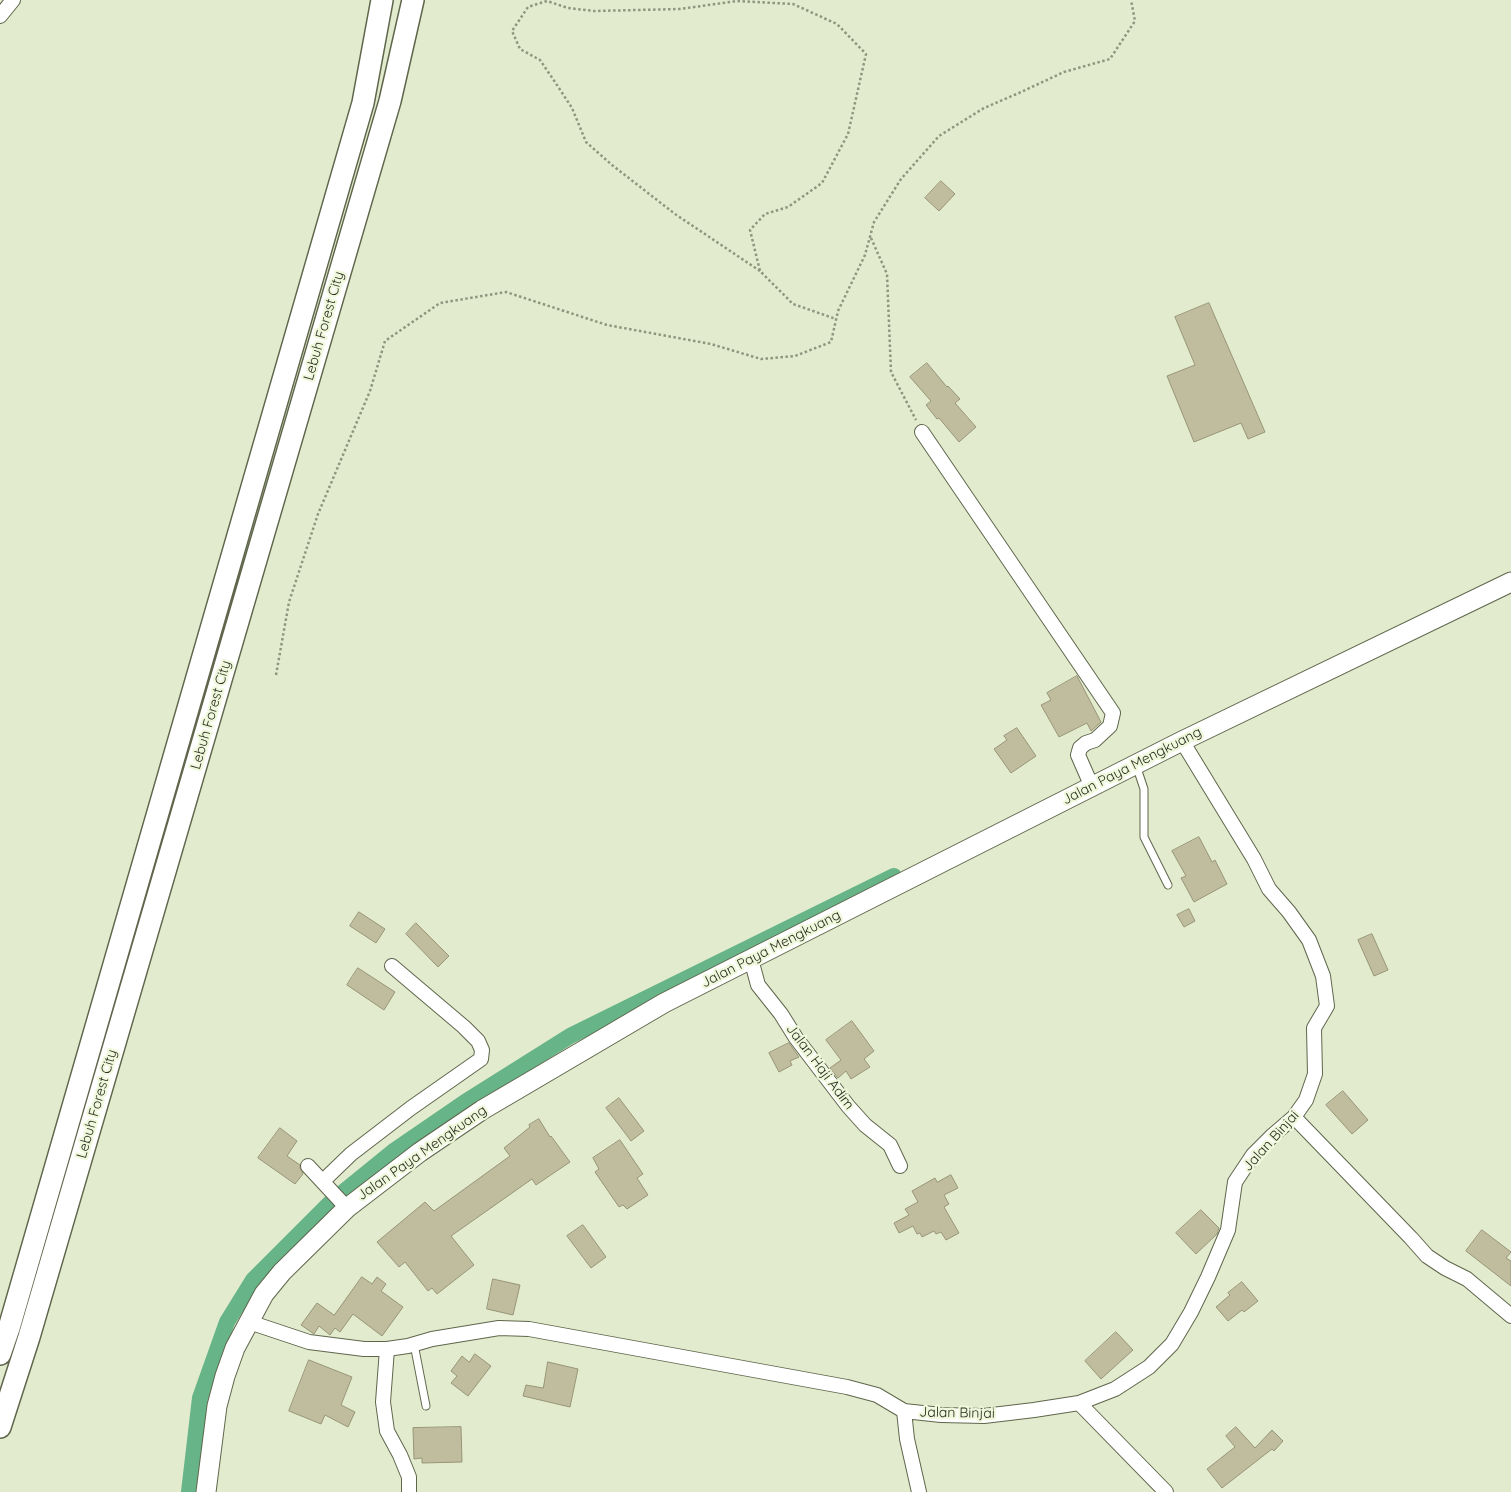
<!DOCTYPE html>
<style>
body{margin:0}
canvas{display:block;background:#e2ebcd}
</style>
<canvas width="1511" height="1492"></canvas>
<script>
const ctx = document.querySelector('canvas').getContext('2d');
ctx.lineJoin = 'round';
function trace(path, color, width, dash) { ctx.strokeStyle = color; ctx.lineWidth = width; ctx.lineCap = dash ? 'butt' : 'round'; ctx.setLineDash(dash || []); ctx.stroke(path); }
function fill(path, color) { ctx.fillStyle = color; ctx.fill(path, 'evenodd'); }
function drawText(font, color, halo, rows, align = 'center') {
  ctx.font = font + ' Quicksand,sans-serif'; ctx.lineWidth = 4.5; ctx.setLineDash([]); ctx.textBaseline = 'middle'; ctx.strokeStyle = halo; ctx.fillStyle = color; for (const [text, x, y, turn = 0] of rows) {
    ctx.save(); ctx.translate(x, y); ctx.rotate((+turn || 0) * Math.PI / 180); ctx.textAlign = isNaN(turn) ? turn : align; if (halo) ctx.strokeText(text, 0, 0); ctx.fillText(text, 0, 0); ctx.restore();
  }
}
const canal = new Path2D(`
 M189,1492L200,1398L227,1322L253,1280L331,1202L395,1150L465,1102L570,1036L894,876`);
const building = new Path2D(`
 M941,181L955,194L939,211L925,198Z
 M1209,303L1265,432L1248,439L1241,423L1194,442L1167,376L1195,365L1175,317Z
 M927,363L947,387L948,386L960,399L955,403L976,427L959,442L939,418L937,419L926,405L931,401L910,377Z
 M1077,676L1101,722L1091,731L1087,723L1059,737L1041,705L1051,700L1047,693Z
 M1017,728L1036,756L1011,773L994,749L1007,740L1004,736Z
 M1199,837L1212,862L1215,860L1227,884L1194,902L1181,878L1186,876L1172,851Z
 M1189,909L1195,921L1184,927L1177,915Z
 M359,912L385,929L376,943L350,926Z
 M416,923L449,956L438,967L406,934Z
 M1372,934L1388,970L1374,976L1358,940Z
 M358,968L395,992L384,1010L347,985Z
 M852,1021L874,1051L864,1059L870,1067L851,1079L846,1071L838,1078L830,1068L841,1060L826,1040Z
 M789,1043L799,1057L790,1061L792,1065L779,1072L769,1053Z
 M1343,1091L1368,1120L1352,1134L1326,1105Z
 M619,1098L644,1131L631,1141L606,1108Z
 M539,1119L550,1137L551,1136L570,1162L536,1185L532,1179L451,1236L474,1265L437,1294L432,1288L428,1291L405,1262L399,1267L377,1242L425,1202L434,1211L510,1156L504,1148L530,1127L529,1125Z
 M280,1128L297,1141L287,1156L300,1165V1168L303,1174L295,1184L258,1158Z
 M620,1140L643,1174L637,1178L648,1195L627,1209L623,1205L619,1207L595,1172L599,1169L593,1158Z
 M951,1175L958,1188L944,1195L949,1204L944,1207L959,1233L946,1240L941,1232L936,1234L934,1231L922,1237L920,1233L917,1234L913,1226L899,1233L894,1223L909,1215L905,1209L918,1202L912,1191L935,1178L937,1182Z
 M1201,1210L1219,1228L1217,1234L1196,1254L1176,1233Z
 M583,1225L606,1257L591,1268L567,1236Z
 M1482,1230L1511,1252L1506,1258L1511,1261V1286L1466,1251Z
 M362,1277L372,1284L377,1277L386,1284L381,1291L403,1307L382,1336L353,1314L340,1332L335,1328L330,1335L319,1326L314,1334L301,1325L317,1303L334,1315Z
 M493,1279L520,1285L513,1315L487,1309Z
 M1242,1282L1258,1301L1244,1312L1242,1310L1228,1321L1216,1307L1230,1295L1228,1293Z
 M1116,1332L1133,1350L1101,1379L1085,1361Z
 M475,1354L491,1366L468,1396L451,1383L457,1376L451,1371L462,1356L469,1362Z
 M309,1360L352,1377L341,1405L355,1412L348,1427L325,1415L321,1424L289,1411Z
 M548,1362L578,1369L570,1407L523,1396L526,1385L543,1388Z
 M461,1427L462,1462L422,1463V1458L414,1459L413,1428Z
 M1236,1427L1255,1448L1272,1430L1283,1441L1274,1451L1272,1449L1222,1488L1207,1469L1235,1447L1226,1436Z`);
const path = new Path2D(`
 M871,238L887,274L891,372L916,420
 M760,271L675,214L612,165L586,142L572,108L555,82L540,60L520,49L512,31L528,7L547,1L568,8L594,11L680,9L737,1L793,4L837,24L866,54L848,134L822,183L788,207L765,214L750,230L760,271L793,304L836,319
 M276,675L289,602L318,514L370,391L385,341L440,303L506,292L607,325L711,344L761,359L795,356L831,342L838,311L865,255L874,222L901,179L939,136L984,108L1019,93L1064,72L1110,59L1135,21L1131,0`);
const lane = new Path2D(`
 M1136,765L1144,789V837L1168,885
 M414,1344L426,1406`);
const street = new Path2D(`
 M0,16L13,0
 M922,432L1113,713L1110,726L1095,740L1086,743L1080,748L1078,755L1092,787
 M751,959L758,985L781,1014L796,1038L848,1106L865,1125L890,1145L900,1166
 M1294,1117L1411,1238L1427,1256L1445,1268L1467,1279L1511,1316
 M308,1166L347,1208
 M323,1181L351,1154L411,1108L481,1059L482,1050L478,1041L464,1027L392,966
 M249,1322L309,1342L364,1349H387L408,1346L432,1339L499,1328L529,1329L847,1387L877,1395L904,1411L907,1439L919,1492
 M387,1349L383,1402L387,1431L400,1455L409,1477V1492
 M1079,1403L1166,1492
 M904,1411L941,1415L984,1416L1034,1410L1079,1403L1115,1389L1149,1367L1172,1344L1191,1312L1208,1277L1228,1230L1235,1182L1253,1155L1273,1135L1294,1117L1306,1100L1315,1074L1314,1028L1327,1006L1323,976L1309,940L1289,912L1269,889L1254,859L1182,741`);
const secondary = new Path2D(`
 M206,1492L217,1406L225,1376L235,1348L264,1294L282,1272L347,1208L420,1152L482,1110L664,1003L1182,741L1511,582`);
const primary = new Path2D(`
 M0,1354L9,1328L363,103L382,0
 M0,1427L29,1337L390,101L413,0`);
const streetNames = [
 ["Lebuh Forest City",324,326,-74],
 ["Lebuh Forest City",211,715,-74],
 ["Jalan Paya Mengkuang",1132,766,-27],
 ["Jalan Paya Mengkuang",771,949,-27],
 ["Jalan Haji Adim",820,1067,53],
 ["Lebuh Forest City",97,1104,-74],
 ["Jalan Binjai",1271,1141,-48],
 ["Jalan Paya Mengkuang",422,1153,-35],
 ["Jalan Binjai",957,1413,1]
];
trace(canal, '#66b488', 16);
fill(building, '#c0bd9f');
trace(building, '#989578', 1);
trace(lane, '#5f664c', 9);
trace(street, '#5f664c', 16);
trace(secondary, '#5f664c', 21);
trace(primary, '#5f664c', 24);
trace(path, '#8f957f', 2.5, [2.5, 2.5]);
trace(lane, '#fff', 7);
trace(street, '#fff', 14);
trace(secondary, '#fff', 19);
trace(primary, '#fff', 21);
drawText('14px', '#282b20', '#f0f8db', streetNames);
</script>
